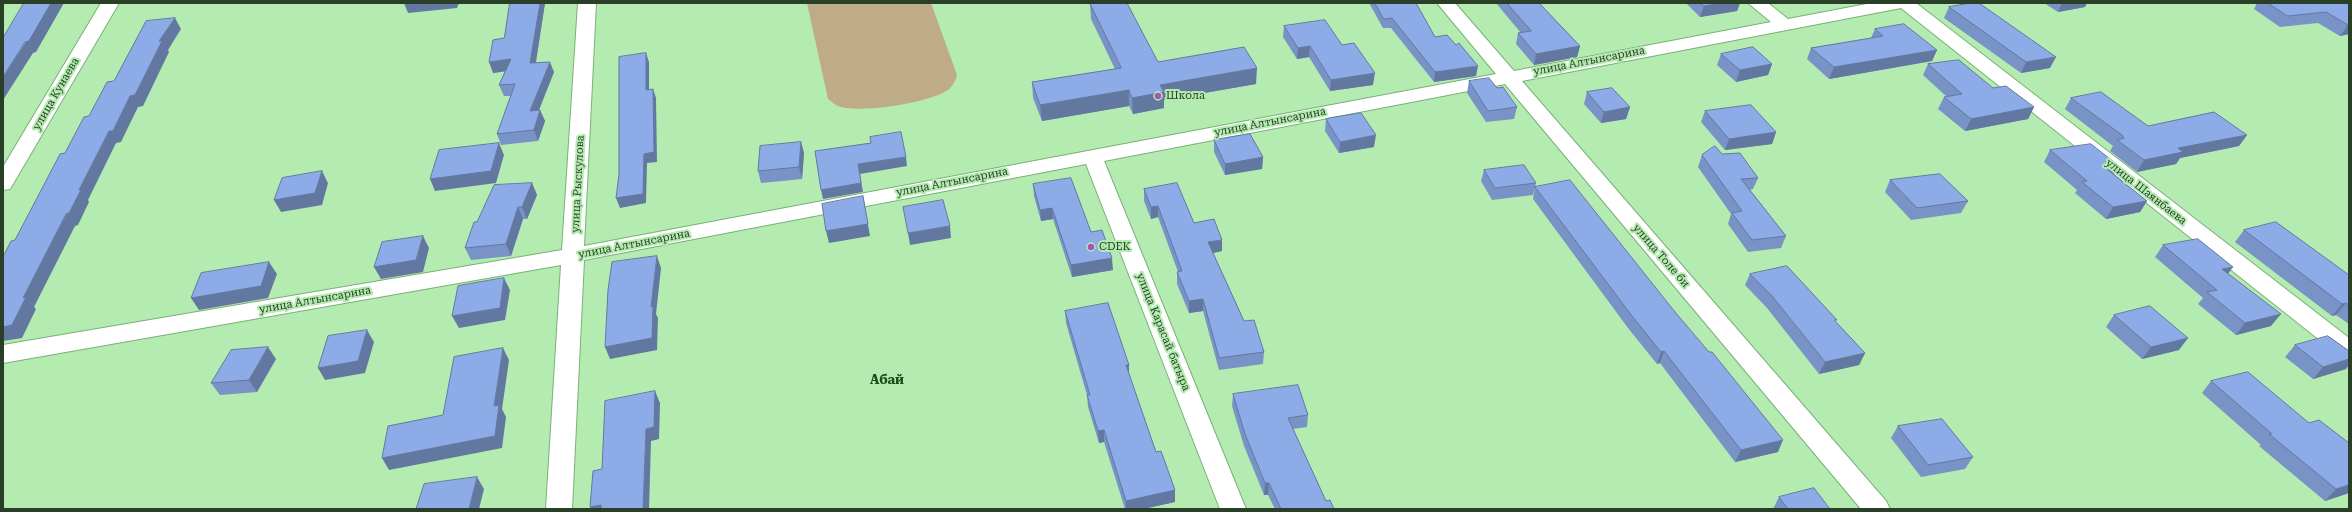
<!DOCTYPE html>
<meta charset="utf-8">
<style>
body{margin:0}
#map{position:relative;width:2352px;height:512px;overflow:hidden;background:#b4ebb0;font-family:"Roboto Serif",serif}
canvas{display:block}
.frame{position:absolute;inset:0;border:4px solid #293f27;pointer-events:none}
</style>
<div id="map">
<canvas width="2352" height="512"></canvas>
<div class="frame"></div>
</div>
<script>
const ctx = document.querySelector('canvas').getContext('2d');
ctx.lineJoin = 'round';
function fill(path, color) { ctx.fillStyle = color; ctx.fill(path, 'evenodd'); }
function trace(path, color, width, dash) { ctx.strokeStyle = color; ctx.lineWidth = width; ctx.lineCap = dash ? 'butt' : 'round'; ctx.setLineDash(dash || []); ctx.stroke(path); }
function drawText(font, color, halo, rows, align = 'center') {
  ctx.font = font + ' "Roboto Serif",serif'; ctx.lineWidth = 4; ctx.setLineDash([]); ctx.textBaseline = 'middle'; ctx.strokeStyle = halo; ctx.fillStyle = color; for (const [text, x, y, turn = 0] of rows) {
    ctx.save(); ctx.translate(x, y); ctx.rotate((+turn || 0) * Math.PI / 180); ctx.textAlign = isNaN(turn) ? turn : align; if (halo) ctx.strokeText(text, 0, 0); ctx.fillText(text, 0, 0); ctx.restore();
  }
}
const green = new Path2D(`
 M807,3H931L957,75C956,80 952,87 948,90C929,103 859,114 838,106C835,105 831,101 828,99Z`);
const minor = new Path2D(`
 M101,3H119L13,184L10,189L3,190V167Z
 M578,3H596L584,246L1496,74L1437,3H1455L1514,71L1771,22L1748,3H1768L1788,19L1872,3H1916L2349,338V360L2341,357L1901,8L1522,81L1886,501L1890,509H1861L1505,84L1104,161L1246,509H1220L1086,164L584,260L572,509H546L561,265L3,363V345L562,250Z`);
const wall = new Path2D(`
 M545,3L536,62L554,72L539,110H540L545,121L538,141L501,145L497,134L511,96H504L499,85L505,71L493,73Z
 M1090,3L1158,62L1256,84L1164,100V108L1133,114L1129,106L1042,121L1033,98L1032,82L1115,69L1091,19Z
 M1369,3H1416L1435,37L1476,76L1434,82L1391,28H1383Z
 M1496,3H1539L1580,46L1577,57L1534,65L1516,44L1518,33H1521Z
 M1686,3H1740L1737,11L1700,17Z
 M2044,3H2087L2085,7L2058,12Z
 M2257,3H2349V34L2340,36L2318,23L2280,27L2254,9Z
 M1949,7L2050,68L2021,73L1944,18Z
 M1284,26L1342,45L1373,85L1330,91L1309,57L1297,59L1283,37Z
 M1875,29L1937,50L1932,61L1829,79L1807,59L1811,48L1871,38Z
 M1721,54L1772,64L1768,75L1736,82L1717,65Z
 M1928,64L1993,88L2034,107L2028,119L1965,131L1938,109L1944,97H1947L1923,75Z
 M1469,81L1497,88L1517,107L1514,119L1486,122L1467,93Z
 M1587,92L1630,107L1626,119L1601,123L1584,104Z
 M2071,98L2148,126L2247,135L2239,146L2180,158L2176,164L2137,172L2110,151L2113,146L2065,109Z
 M1705,111L1776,132L1772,144L1725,150L1701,122Z
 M1326,119L1374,147L1339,153L1325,131Z
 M1214,140L1263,157L1262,169L1225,175L1214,152Z
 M801,142L804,153L802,179L761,183L758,171Z
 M2050,150L2119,166L2114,174L2147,201L2140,212L2106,219L2075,193L2077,190L2044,162Z
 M1722,154L1758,178L1753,189L1750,190L1786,236L1781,248L1748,252L1728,224L1731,214L1698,167L1702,155Z
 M1484,170L1536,183L1533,195L1492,200L1481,181Z
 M1890,180L1968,201L1961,213L1911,220L1885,192Z
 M532,183L537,195L527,219H523L511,256L471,260L465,248L477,222Z
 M1033,184L1091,232L1113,270L1072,277L1053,219L1041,221L1034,196Z
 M1535,187L1778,452L1735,462L1660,363L1657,364L1628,328L1533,199Z
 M1144,189L1194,223L1222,251L1213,253L1244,321L1264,352L1263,364L1219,370L1203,311L1189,313L1177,284V272H1178L1158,217L1151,219L1144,201Z
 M2244,230L2349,275V324L2336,315L2332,316L2235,242Z
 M2163,245L2228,274L2271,326L2236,335L2198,304L2203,298L2155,257Z
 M1750,274L1836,322L1865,353L1859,365L1819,374L1767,308L1745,285Z
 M1065,311L1129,375L1156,452L1175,502L1143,509H1125L1104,442L1099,443L1088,407L1087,395L1066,323Z
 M2114,315L2179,350L2142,359L2106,327Z
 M2295,345L2346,369L2313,379L2285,357Z
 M276,359L257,392L220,395L211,383Z
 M2211,381L2309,423L2349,443V493L2325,501L2259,446L2261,445L2202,393Z
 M1233,394L1308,415L1307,427L1293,429L1326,501L1334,509H1275L1268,495H1264L1244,446L1232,406Z
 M1898,426L1973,457L1965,469L1921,477L1891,438Z
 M1779,497L1830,509H1773Z`);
const shadedWall = new Path2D(`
 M51,3H64L36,52L33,53L3,100V77Z
 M404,3H459L457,8L408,13Z
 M540,3H545L534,74L530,63Z
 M1723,3H1740L1737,11L1700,17L1704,6Z
 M2062,3H2087L2085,7L2058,12Z
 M175,18L181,29L168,50L169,52L143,106L138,107L121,142L116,143L88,200L89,202L78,225L75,226L34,307L36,309L22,338L3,341V327L23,298L109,131L130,96L159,41Z
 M2349,24V34L2340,36L2348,25Z
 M1310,46L1309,57L1297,59L1298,48Z
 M1580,46L1577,57L1534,65L1536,54Z
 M1937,50L1932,61L1829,79L1834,67Z
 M646,53L649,62V99L646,90Z
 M2056,57L2050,68L2021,73L2026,62Z
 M511,59L515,70L493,73L489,62Z
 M550,62L554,72L534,122L530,111Z
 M1772,64L1768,75L1736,82L1740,70Z
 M1478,66L1476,76L1434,82L1435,72Z
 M1257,68L1256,84L1164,100V108L1133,114L1132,98L1160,85Z
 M1375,73L1373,85L1330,91L1331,80Z
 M653,89L656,98L657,162L647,163L646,203L620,208L616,198L644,154Z
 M1129,90V106L1042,121L1040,105Z
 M1630,107L1626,119L1601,123L1604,112Z
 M2034,107L2028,119L1965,131L1971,119Z
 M540,110L545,121L538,141L534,130Z
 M1776,132L1772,144L1725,150L1729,139Z
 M1376,135L1374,147L1339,153L1340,142Z
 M2247,135L2239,146L2180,158L2176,164L2137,172L2144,160L2178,148Z
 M801,142L804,153L802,179L799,167Z
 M499,143L504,155L496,183L435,191L430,179Z
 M906,157L907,166L860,174L863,192L823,199L821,190L858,164Z
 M1263,157L1262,169L1225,175V164Z
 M2119,166L2112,177L2108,170Z
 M322,171L328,183L322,205L281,212L274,200Z
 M532,183L537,195L527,219L522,207Z
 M863,196L870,236L829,243L826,231Z
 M2147,201L2140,212L2106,219L2113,207Z
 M1158,206V217L1151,219V207Z
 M518,207L523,219L511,256L506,244Z
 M1052,208L1053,219L1041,221L1040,210Z
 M950,226L951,238L910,245L908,233Z
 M423,236L429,248L423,272L381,279L374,267Z
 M1222,240V251L1208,254V242Z
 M657,256L661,268L656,314L658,318L657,350L610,359L605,347L651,307Z
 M1112,258L1113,270L1072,277L1071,265Z
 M269,262L277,274L268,298L199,310L191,298Z
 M2233,267L2224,279L2222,269Z
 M504,278L510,290L505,320L459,328L452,316Z
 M1203,299V311L1189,313V301Z
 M2346,303L2336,315L2332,316L2342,304Z
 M2281,314L2271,326L2236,335L2245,323Z
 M367,330L374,342L365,373L325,380L318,368Z
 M2188,338L2179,350L2142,359L2151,347Z
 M268,347L276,359L257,392L249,380Z
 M503,348L509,360L502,409L506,417L502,448L389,470L382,458L494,406Z
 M1664,351L1660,363L1657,364L1661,352Z
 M1865,353L1859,365L1819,374L1825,362Z
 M2349,359V365L2346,369L2313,379L2323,367Z
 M1126,365H1129V377Z
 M655,391L660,403L659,439L651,441L649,509H643L646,429Z
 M1104,430V442L1099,443L1098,431Z
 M1783,440L1778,452L1735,462L1741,450Z
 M477,477L484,489L479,509H469Z
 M1265,483H1269L1268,495H1264Z
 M2349,485V493L2325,501L2336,489Z
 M1175,490V502L1143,509H1126V501Z
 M601,505L603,509H591L590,507Z`);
const building = new Path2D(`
 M24,3H51L29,41L25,42L3,77V38Z
 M510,3H540L530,63L550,62L530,111L540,110L534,130L497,134L515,84L499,85L511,59L489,62L493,40L504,38Z
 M1090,3H1127L1158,62L1244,47L1257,68L1160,85L1164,92L1132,98L1129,90L1040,105L1032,82L1121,68Z
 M1375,3H1416L1435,37L1447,35L1456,45L1459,43L1478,66L1435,72L1392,18L1384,19Z
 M1507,3H1539L1580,46L1536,54L1518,33L1531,31Z
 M1701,3H1723L1704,6Z
 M1971,3H1979L2056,57L2026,62L1949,7Z
 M2268,3H2349V24L2348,25L2326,12L2288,16Z
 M175,18L159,41H162L135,95L130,96L113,131H109L79,190H81L69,213L66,214L23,298L26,297L12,325L3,327V257L11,241L15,240L60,154L65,153L84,117L89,116L107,82L114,81L146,21Z
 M1325,20L1342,45L1354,43L1375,73L1331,80L1310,46L1298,48L1284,26Z
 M1904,24L1937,50L1834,67L1811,48L1883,36L1875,29Z
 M1753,47L1772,64L1740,70L1721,54Z
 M646,53V90L653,89L654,152L644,154L643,194L616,198L619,174V57Z
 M1959,60L1993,88L2006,86L2034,107L1971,119L1944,97L1962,94L1928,64Z
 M1489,78L1497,88L1503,87L1517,107L1488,111L1469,81Z
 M1612,88L1630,107L1604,112L1587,92Z
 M2101,92L2148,126L2214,112L2247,135L2178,148L2183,152L2144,160L2117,140L2124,138L2122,135L2071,98Z
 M1751,105L1776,132L1729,139L1705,111Z
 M1361,113L1376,135L1340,142L1326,119Z
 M901,132L906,157L858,164L861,183L821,190L815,151L871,143L870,137Z
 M1250,134L1263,157L1225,164L1214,140Z
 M801,142L799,167L758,171L760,146Z
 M499,143L491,171L430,179L439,150Z
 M2091,144L2119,166L2108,170L2147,201L2113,207L2082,182L2087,181L2050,150Z
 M1715,146L1722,154L1740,153L1758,178L1741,179L1786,236L1752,240L1732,213L1742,211L1702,155Z
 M1524,165L1536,183L1495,188L1484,170Z
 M322,171L315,193L274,200L282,178Z
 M1940,174L1968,201L1917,208L1890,180Z
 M1071,178L1091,232L1102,230L1112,258L1071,265L1052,208L1040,210L1033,184Z
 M1570,180L1675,312L1709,352H1712L1783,440L1741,450L1664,351L1661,352L1632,316L1535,187Z
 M532,183L522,207H518L506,244L465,248L474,222H477L494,185Z
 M1177,183L1194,223L1214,219L1222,240L1208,242L1244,321L1254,320L1264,352L1219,358L1203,299L1189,301L1177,272L1182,271L1158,206L1151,207L1144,189Z
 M863,196L868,224L826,231L822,204Z
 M943,200L950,226L908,233L903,207Z
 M2276,222L2349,275V305L2346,303L2342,304L2244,230Z
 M423,236L416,260L374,267L382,242Z
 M2198,239L2233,267L2222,269L2281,314L2245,323L2207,292L2217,290L2163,245Z
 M657,256L651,307L653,306L652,338L605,347L608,290L612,262Z
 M269,262L261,286L191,298L201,273Z
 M1787,266L1837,320H1834L1865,353L1825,362L1772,296L1750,274Z
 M504,278L500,308L452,316L458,286Z
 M1108,303L1129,365H1126L1156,452L1161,451L1175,490L1126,501L1104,430L1098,431L1087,395H1090L1065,311Z
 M2150,306L2188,338L2151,347L2114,315Z
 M367,330L358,361L318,368L328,336Z
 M2328,336L2349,351V359L2323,367L2295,345Z
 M268,347L249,380L211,383L231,350Z
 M503,348L494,406L499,405L495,436L382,458L388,426L443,415L454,357Z
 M2248,372L2309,423L2319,420L2349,443V485L2336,489L2269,434H2272L2211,381Z
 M1298,385L1308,415L1288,418L1326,501L1330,500L1334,509H1281L1269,483H1265L1245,434L1233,394Z
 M655,391L654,427L646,429L643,509H601V505L590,507L593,471L602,469L605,401Z
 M1942,419L1973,457L1928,465L1898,426Z
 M477,477L469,509H416L424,484Z
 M1814,488L1830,509H1788L1779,497Z`);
const markers = [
 [1158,96,4,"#ae50b9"],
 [1091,247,4,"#ae50b9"]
];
const streetNames = [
 ["улица Алтынсарина",1589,61,-11],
 ["улица Кунаева",56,94,-60],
 ["улица Алтынсарина",1270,122,-11],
 ["улица Алтынсарина",952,182,-11],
 ["улица Рыскулова",578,184,-87],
 ["улица Шаянбаева",2146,192,38],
 ["улица Алтынсарина",634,244,-11],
 ["улица Толе би",1661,256,49],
 ["улица Алтынсарина",315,300,-10],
 ["улица Карасай батыра",1163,332,68]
];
const poiNames = [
 ["Школа",1166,96],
 ["CDEK",1099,247]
];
const quarterNames = [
 ["Абай",887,380]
];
fill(green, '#bfab86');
trace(minor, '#7bb078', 2);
fill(minor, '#fff');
fill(wall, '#7993c6');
fill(shadedWall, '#6378a1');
fill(building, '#8dabe6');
trace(building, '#6378a1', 1);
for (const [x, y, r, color] of markers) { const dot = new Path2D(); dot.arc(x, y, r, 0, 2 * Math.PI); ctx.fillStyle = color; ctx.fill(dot); trace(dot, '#b4ebb0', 1.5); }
drawText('11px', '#293f27', '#b4ebb0', streetNames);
drawText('11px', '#293f27', '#b4ebb0', poiNames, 'left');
drawText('bold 13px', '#1a4d19', '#b4ebb0', quarterNames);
</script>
